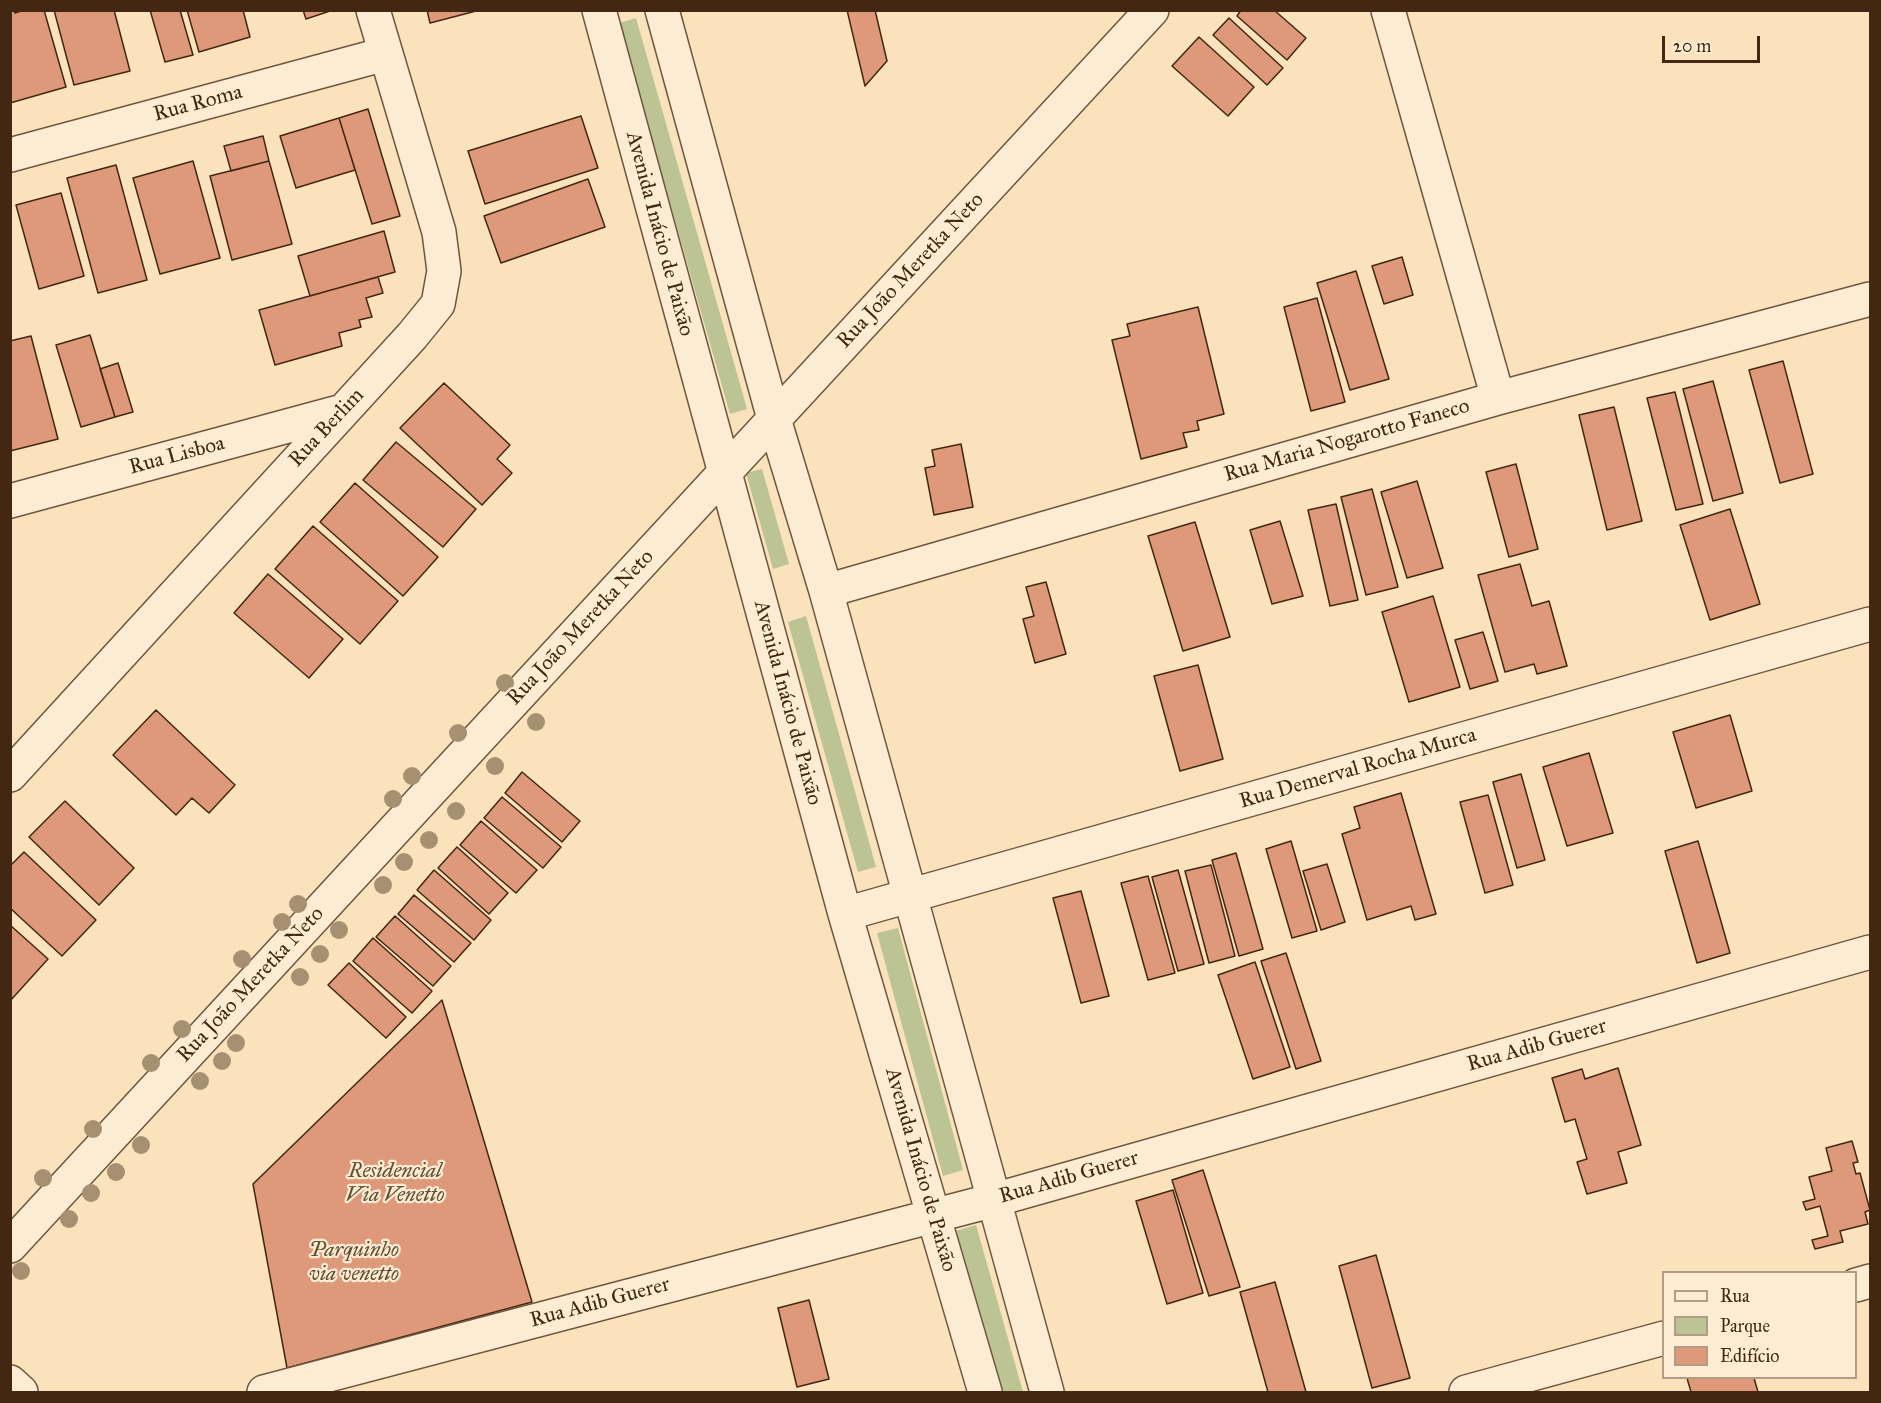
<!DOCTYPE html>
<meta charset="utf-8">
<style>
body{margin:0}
#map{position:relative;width:1881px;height:1403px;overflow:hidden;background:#f9e2bc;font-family:"IM FELL Great Primer",serif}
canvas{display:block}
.frame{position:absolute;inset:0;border:12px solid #432713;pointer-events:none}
.legend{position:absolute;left:1662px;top:1271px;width:195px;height:108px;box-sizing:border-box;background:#fbecd3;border:2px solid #b19d86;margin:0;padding:8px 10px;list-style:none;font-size:18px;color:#432713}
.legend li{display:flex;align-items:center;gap:12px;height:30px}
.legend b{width:30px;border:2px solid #b19d86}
.scale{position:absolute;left:1662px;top:36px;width:98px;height:27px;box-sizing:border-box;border:3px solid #432713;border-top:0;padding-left:8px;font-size:18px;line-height:21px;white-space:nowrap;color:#432713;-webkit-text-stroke:4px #fbecd3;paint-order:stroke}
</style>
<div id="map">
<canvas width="1881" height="1403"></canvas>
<div class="frame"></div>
<ul class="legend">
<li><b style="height:8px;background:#fbecd3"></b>Rua</li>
<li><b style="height:16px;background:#bbc492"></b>Parque</li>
<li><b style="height:16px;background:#de997b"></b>Edifício</li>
</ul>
<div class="scale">20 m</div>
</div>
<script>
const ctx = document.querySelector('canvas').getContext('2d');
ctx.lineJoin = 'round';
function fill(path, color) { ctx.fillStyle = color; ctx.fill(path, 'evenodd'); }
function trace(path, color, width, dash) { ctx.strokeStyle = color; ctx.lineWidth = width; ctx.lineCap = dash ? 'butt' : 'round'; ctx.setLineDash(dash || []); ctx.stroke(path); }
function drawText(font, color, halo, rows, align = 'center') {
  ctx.font = font + ' "IM FELL Great Primer",serif'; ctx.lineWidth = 4.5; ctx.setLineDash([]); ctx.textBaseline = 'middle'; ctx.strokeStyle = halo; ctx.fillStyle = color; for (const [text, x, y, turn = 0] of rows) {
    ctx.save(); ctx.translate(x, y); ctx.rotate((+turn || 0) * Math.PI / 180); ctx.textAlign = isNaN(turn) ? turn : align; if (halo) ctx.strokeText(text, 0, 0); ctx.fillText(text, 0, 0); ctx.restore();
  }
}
const green = new Path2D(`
 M636,18L747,409L730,414L619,23Z
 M762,469L789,564L773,569L746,473Z
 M806,616L876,867L858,872L788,622Z
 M898,928L963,1170L943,1176L877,933Z
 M976,1225L1023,1392H1002L956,1231Z`);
const building = new Path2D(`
 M10,10H14L15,13L24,10H44L66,87L10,103Z
 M54,10H114L130,71L74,85Z
 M150,10H180L193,55L165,62Z
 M187,10H243L250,37L199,52Z
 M303,10H333L306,19Z
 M427,10H480L430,23Z
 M847,10H875L887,61L865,86Z
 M1241,10H1274L1306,38L1287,60L1237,16Z
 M1229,18L1283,68L1267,85L1213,35Z
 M1199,37L1254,87L1228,116L1172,66Z
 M368,109L400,216L372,224L339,118Z
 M581,116L598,168L485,204L468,151Z
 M339,118L355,170L296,188L280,136Z
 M263,136L269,161L231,171L224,146Z
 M193,161L220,258L160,274L133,178Z
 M269,161L292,244L232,260L210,176Z
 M116,165L147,280L98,293L67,178Z
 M588,179L605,227L501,263L484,216Z
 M61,193L84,276L39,289L16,205Z
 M384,231L395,272L310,296L298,256Z
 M1402,257L1413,295L1384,304L1372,266Z
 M1356,271L1389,379L1350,390L1317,283Z
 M378,277L383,293L366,298L372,317L359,320L361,327L339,333L342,346L275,365L259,310Z
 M1317,298L1345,402L1311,411L1284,307Z
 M1198,307L1224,414L1197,421L1199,430L1183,433L1187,447L1141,459L1112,340L1130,336L1127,324Z
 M90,335L115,417L81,427L56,345Z
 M31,336L58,439L10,451V341Z
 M1783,361L1813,474L1780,483L1749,370Z
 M118,363L133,412L115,417L100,369Z
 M1713,381L1743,493L1713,501L1683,389Z
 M444,383L510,445L497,459L512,473L482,505L400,428Z
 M1675,392L1703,504L1676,510L1647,398Z
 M1614,407L1642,521L1607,530L1579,415Z
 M396,442L476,509L443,547L363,480Z
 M961,444L973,507L934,515L925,468L935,466L932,450Z
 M1516,464L1538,549L1509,557L1486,472Z
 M1417,481L1443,568L1407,578L1381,492Z
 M355,483L438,557L403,596L320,522Z
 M1372,489L1398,587L1366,595L1341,497Z
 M1336,504L1358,600L1330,606L1308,510Z
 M1730,509L1760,604L1710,620L1680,525Z
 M1280,521L1303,596L1272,604L1250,530Z
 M1195,522L1230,637L1183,651L1148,536Z
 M313,526L398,601L360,644L275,569Z
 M1520,564L1532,606L1549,601L1567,666L1537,674L1534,664L1505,672L1478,575Z
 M268,574L343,639L309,678L234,613Z
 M1046,582L1066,654L1035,663L1023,619L1034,616L1026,587Z
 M1433,596L1460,687L1409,702L1382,612Z
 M1483,632L1498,681L1470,689L1455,640Z
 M1198,665L1223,759L1180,771L1154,676Z
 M156,710L235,785L209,813L192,798L176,815L113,755Z
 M1730,715L1752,791L1696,808L1673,732Z
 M1589,753L1613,833L1567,846L1543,767Z
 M522,772L580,821L562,842L505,793Z
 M1521,774L1545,860L1517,868L1493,782Z
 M1401,793L1436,914L1415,920L1411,906L1367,920L1342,834L1360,828L1354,807Z
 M1488,795L1513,885L1485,893L1460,802Z
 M502,797L561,847L543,868L484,818Z
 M65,801L134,868L99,905L29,837Z
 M481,821L537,870L516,893L460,845Z
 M1291,841L1317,931L1292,938L1266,849Z
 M1698,841L1730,953L1697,963L1665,851Z
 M457,847L508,893L489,914L438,868Z
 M24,852L96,920L62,956L10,908V866Z
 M1236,853L1263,949L1239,956L1212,860Z
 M1327,864L1345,922L1321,930L1303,871Z
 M1211,865L1235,956L1209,963L1185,871Z
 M434,870L491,920L474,940L417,890Z
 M1178,870L1204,964L1178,971L1152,877Z
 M1148,876L1175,973L1148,980L1121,883Z
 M1081,891L1109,996L1081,1003L1053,898Z
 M414,895L471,943L454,962L398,914Z
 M395,916L451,966L433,986L376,937Z
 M10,925L48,959L10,1001Z
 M373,938L432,991L412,1013L353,961Z
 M1286,953L1321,1061L1296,1069L1261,961Z
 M1255,962L1290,1067L1253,1079L1218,975Z
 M349,963L406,1017L386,1038L328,985Z
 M442,1000L532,1302L287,1368L253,1184Z
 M1618,1068L1641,1145L1618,1152L1627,1183L1587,1194L1577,1162L1587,1159L1575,1119L1565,1122L1552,1078L1582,1069L1585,1079Z
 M1852,1141L1858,1162L1853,1163L1856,1174L1860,1173L1870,1210L1865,1212L1868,1224L1840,1231L1843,1242L1815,1249L1812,1240L1828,1236L1820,1206L1806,1210L1803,1202L1815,1199L1809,1177L1832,1171L1826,1148Z
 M1203,1170L1240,1287L1209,1296L1172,1180Z
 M1173,1190L1203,1293L1167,1304L1136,1201Z
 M1376,1255L1410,1378L1372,1388L1339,1266Z
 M1275,1282L1306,1392H1268L1240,1292Z
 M809,1300L829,1379L797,1387L778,1308Z
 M1687,1378H1754L1758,1392H1691Z`);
const street = new Path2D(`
 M599,10L845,914L985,1392
 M662,10L774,419L826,591L1047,1392
 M1388,10L1498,398
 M10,155L385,54
 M10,501L343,411
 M826,591L1498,398L1870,299
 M10,775L412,336L438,304L444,271L439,232L373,10
 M845,914L1870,624
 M10,1246L1152,10
 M1856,1285L1870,1281
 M10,1382L21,1392
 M264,1392L994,1200L1870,952
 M1466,1392L1664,1338`);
const trees = [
 [505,683],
 [536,722],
 [458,733],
 [495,766],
 [412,776],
 [393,799],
 [456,811],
 [429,840],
 [404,862],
 [383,885],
 [298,904],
 [282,922],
 [339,930],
 [320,954],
 [242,959],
 [300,977],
 [182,1029],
 [236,1043],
 [222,1061],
 [151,1063],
 [200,1081],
 [93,1129],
 [141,1145],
 [116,1172],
 [43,1178],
 [91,1193],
 [69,1219],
 [21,1271]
];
const streetNames = [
 ["Rua Roma",198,104,-15],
 ["Avenida Inácio de Paixão",659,234,75],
 ["Rua João Meretka Neto",911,271,-47],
 ["Rua Berlim",327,428,-47],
 ["Rua Maria Nogarotto Faneco",1347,441,-16],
 ["Rua Lisboa",177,456,-15],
 ["Rua João Meretka Neto",581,628,-47],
 ["Avenida Inácio de Paixão",787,703,75],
 ["Rua Demerval Rocha Murca",1358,769,-16],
 ["Rua João Meretka Neto",251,985,-47],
 ["Rua Adib Guerer",1537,1046,-16],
 ["Avenida Inácio de Paixão",920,1170,74],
 ["Rua Adib Guerer",1069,1178,-16],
 ["Rua Adib Guerer",600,1303,-15]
];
const parkNames = [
 ["Residencial",395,1172],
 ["Via Venetto",395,1196],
 ["Parquinho",354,1251],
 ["via venetto",354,1275]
];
fill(green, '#bbc492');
fill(building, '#de997b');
trace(building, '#432713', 1.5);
trace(street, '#70563d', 36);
trace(street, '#fbecd3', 33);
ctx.fillStyle = '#a59171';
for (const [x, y] of trees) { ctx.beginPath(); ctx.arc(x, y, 9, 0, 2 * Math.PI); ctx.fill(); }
drawText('21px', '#432713', '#fbecd3', streetNames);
drawText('italic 21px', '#614e33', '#fbecd3', parkNames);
</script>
